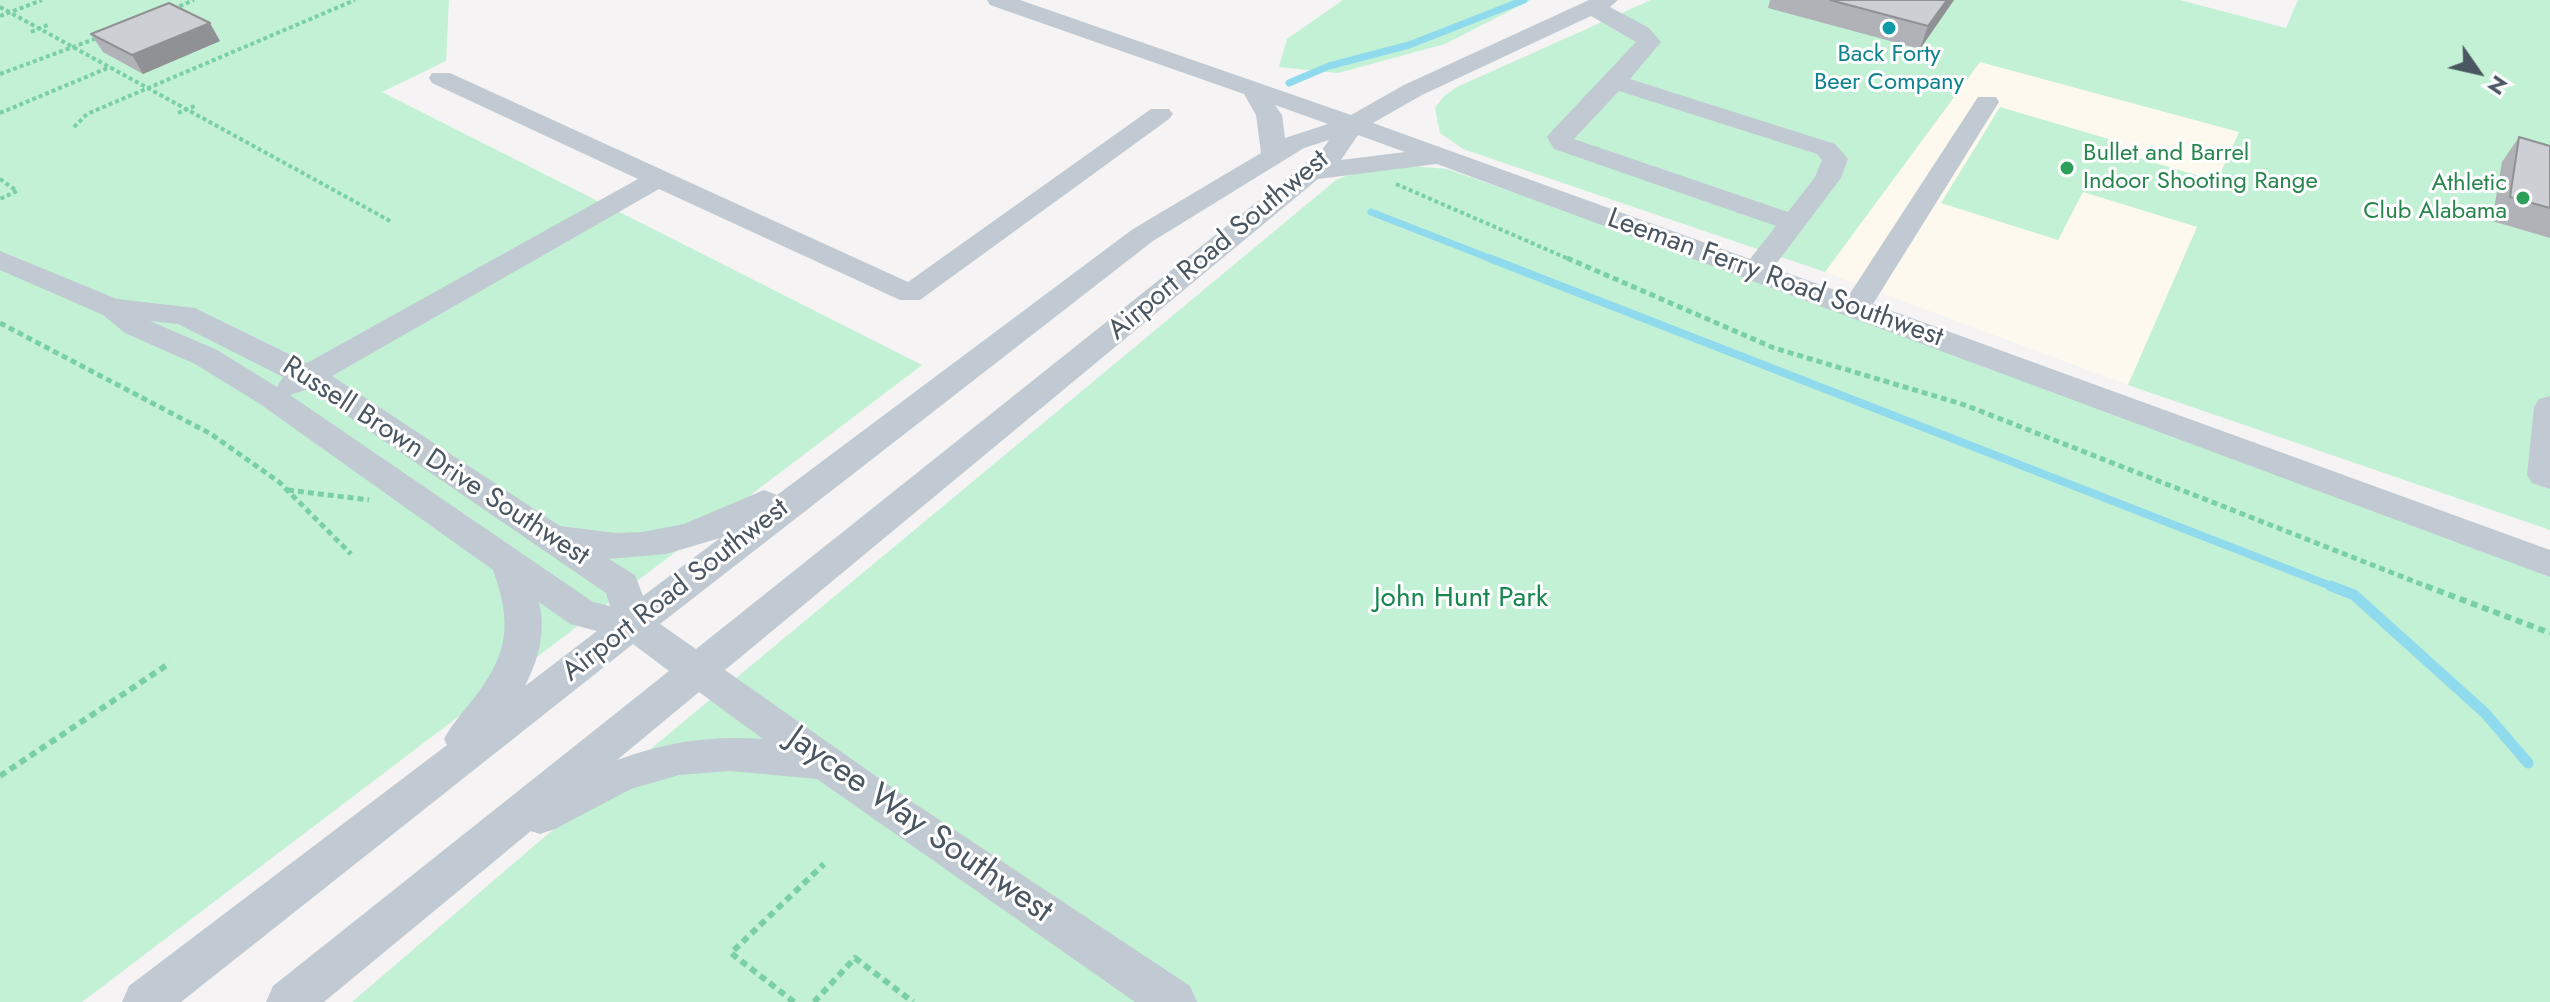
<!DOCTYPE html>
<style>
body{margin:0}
#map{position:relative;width:2550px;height:1002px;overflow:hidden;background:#f5f3f3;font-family:Jost,sans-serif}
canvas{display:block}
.north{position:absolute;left:2438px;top:32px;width:80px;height:80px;-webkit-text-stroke:6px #fff;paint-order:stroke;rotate:124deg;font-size:22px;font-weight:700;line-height:32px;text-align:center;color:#4a5661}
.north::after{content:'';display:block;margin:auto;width:28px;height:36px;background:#4a5661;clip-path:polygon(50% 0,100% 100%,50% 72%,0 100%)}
</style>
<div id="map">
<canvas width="2550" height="1002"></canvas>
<div class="north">N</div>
</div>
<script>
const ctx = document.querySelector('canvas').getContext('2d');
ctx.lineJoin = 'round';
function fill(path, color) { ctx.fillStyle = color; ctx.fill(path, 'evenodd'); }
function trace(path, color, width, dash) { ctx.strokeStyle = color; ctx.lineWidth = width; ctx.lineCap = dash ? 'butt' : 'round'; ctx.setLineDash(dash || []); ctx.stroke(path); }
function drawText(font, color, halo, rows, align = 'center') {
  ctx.font = font + ' Jost,sans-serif'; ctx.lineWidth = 6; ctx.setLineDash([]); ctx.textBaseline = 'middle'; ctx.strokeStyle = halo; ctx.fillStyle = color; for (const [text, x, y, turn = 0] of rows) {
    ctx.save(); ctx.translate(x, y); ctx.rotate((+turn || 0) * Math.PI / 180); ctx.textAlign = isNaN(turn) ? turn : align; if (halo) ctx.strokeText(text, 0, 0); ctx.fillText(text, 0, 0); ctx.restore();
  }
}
const commercial = new Path2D(`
 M1980,62L2240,132L2128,385L1825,272Z`);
const green = new Path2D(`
 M0,0H449L446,61L382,92L922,365L82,1002H0Z
 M1343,0H1531L1445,44L1338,73L1279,67L1287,39Z
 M1651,0H2180L2286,28L2298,0H2550V530L2128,385L2197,227L2083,192L2058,240L1941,203L2000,107L2112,140L2108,149L2217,181L2239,132L1980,62L1825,272L1463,149L1440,133L1435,108L1444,96L1457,87Z
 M1400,165L1447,169L2118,405L2550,563V1002H352L535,845L1336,180L1361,170Z`);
const streamFar2 = new Path2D(`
 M1289,83L1329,66L1409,45L1524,0
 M1371,212L1494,260`);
const streamFar1 = new Path2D(`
 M1489,258L2336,588`);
const stream = new Path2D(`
 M2331,586L2354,595L2485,713L2528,763`);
const pathFar2 = new Path2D(`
 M0,7L392,222
 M173,9L194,0
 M0,16L42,0
 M31,32L50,24
 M0,74L100,37
 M0,113L110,67
 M178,113L197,105
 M74,127L87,114L355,0
 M0,179L17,191L0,199
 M1396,184L1571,260`);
const pathFar1 = new Path2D(`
 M1567,258L1774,348L1965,405L2431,588
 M0,323L211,434L279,482L351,554
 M288,490L369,500`);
const path = new Path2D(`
 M2426,586L2550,633
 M0,776L170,663
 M794,1002L731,953L824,864
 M814,1002L855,958L913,1002`);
const minor = new Path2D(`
 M987,0H1020L1351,115L1404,85L1589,0H1618L1610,7L1649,28L1661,42L1630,79L1835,144L1848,159L1841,178L1773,268L1849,295L1978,97H1996L1999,102L1873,304L2550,550V577L1437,164L1318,179L725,670L917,805L1190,986L1197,1002H1135L817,779L730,771L679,775L631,789L555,829L540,834L531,831L324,1002H266L273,986L669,671L633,644L181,1002H122L129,986L447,745L444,739C452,724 463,712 474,698C509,653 512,623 493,570L260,404L195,364L125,333L103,315L0,270V251L117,299L195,308L307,363L638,179L432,83L429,78L432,73H450L908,282L1151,109H1169L1173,114L1169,119L920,300H900L659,189L332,376L560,526L616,533L642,532L684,524L764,490L777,495L1133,229L1261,153L1256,115L1244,94L990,5ZM1591,16L1636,42L1551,132L1547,137L1554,149L1776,226L1750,259L1373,123L1422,95ZM1619,91L1817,154L1822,160L1815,177L1788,212L1574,139ZM1275,105L1328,124L1285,138L1282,115ZM1358,135L1405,152L1341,160ZM1329,140L1322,150L696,649L660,624L1153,241L1304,148ZM150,321L178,324L283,377L277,387L217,350ZM308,389L606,593L610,606L593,602L290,395ZM720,538L643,596L635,575L609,559L666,554ZM539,602L570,624L597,631L525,686C539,658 546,633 539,602ZM699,692L763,739C711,735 665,742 617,760Z
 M2550,396V489L2532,483L2527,475L2534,407L2539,399Z`);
const wall = new Path2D(`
 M1770,0H1954L1920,49L1768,8Z
 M91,34L220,41L143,74L103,52Z
 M2519,137L2550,146V238L2492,221L2502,162Z`);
const shadedWall = new Path2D(`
 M1947,0H1954L1920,49L1928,26Z
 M210,23L220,41L143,74L132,55Z`);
const building = new Path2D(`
 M1830,0H1947L1928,26Z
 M169,3L210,23L132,55L91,34Z
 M2519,137L2550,146V208L2510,197Z`);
const markers = [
 [1889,28,8,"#0f9aa8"],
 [2067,168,8,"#2e9e5b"],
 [2523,198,8,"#2e9e5b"]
];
const farCulturenames = [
 ["Back Forty",1889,55],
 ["Beer Company",1889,83]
];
const farLeisurenames = [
 ["Bullet and Barrel",2083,154],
 ["Indoor Shooting Range",2083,182],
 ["Athletic",2507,184,"right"],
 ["Club Alabama",2507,212,"right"]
];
const streetNames = [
 ["Airport Road Southwest",1219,246,-40],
 ["Leeman Ferry Road Southwest",1775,279,20],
 ["Russell Brown Drive Southwest",435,462,33],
 ["Airport Road Southwest",676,591,-38]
];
const parkNames = [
 ["John Hunt Park",1461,599]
];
const nearStreetnames = [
 ["Jaycee Way Southwest",919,826,35]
];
fill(commercial, '#fdf9ef');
fill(green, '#c3f1d5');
trace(streamFar2, '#90daee', 7);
trace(streamFar1, '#90daee', 8);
trace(stream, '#90daee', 11);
trace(pathFar2, '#7ad0a6', 4, [4, 3]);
trace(pathFar1, '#7ad0a6', 5, [6, 4]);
trace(path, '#7ad0a6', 6, [7, 5]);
fill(minor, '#c1cad2');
fill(wall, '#b0b2b7');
fill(shadedWall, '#909195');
fill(building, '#cdcfd5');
trace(building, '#909195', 2);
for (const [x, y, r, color] of markers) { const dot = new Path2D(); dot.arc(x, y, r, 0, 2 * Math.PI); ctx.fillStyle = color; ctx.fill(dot); trace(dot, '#fff', 3); }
drawText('24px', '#0d838f', '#fff', farCulturenames);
drawText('24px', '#27864d', '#fff', farLeisurenames, 'left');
drawText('28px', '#4a5661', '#fff', streetNames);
drawText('28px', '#17864f', '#fff', parkNames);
drawText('34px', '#4a5661', '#fff', nearStreetnames);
</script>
